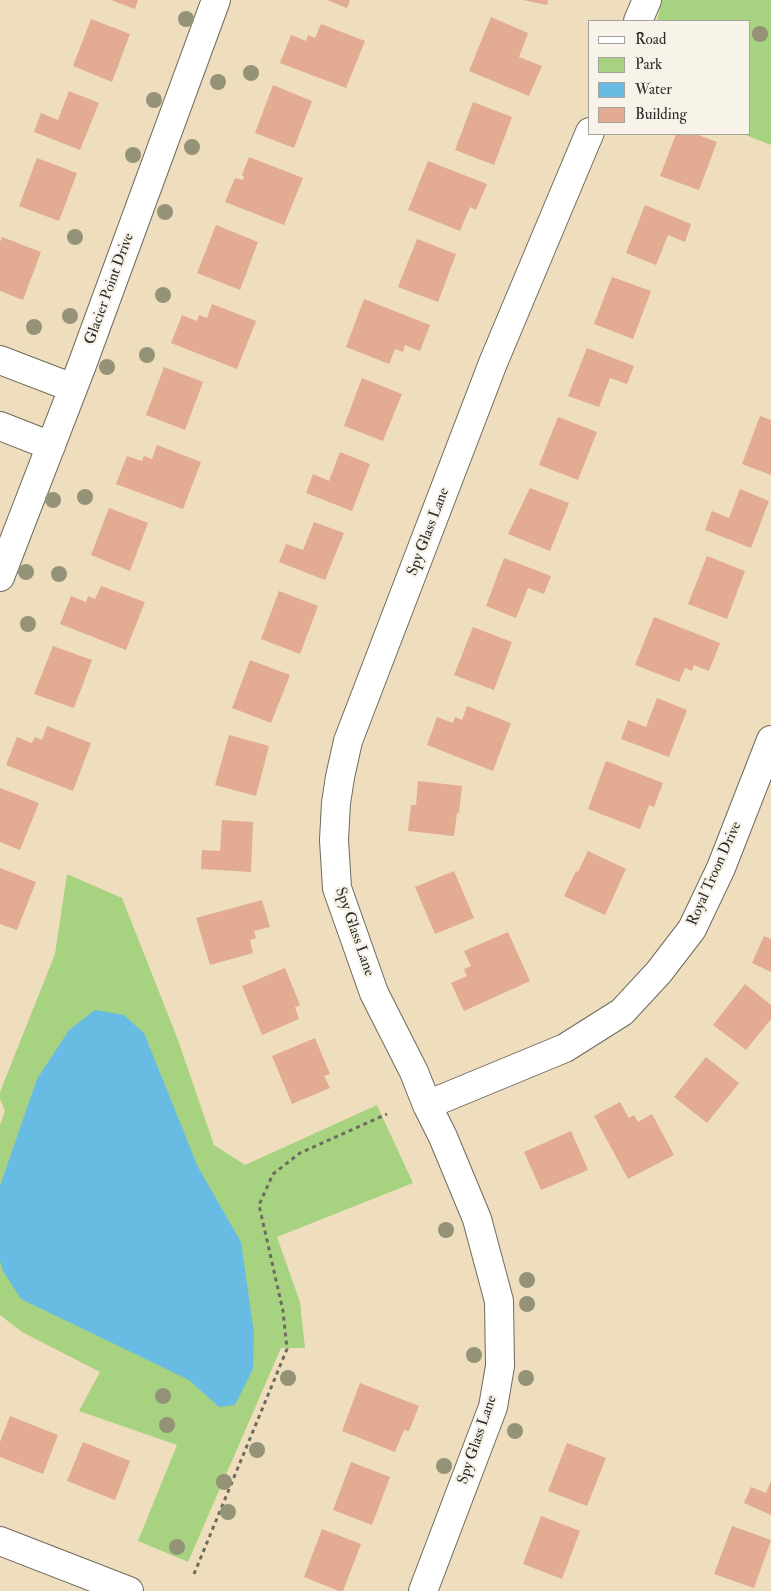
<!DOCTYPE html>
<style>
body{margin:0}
#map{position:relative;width:771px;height:1591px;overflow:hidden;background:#eedebd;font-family:"IM FELL Double Pica",serif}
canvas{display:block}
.legend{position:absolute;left:588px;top:20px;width:162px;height:115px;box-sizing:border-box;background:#f7f3e8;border:1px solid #a5a39c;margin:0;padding:6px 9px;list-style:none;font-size:15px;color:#2b2b2b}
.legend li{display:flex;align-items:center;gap:10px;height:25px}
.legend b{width:25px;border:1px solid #a5a39c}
</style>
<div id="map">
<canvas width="771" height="1591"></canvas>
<ul class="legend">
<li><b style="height:6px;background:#fff"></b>Road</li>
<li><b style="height:14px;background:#a7d380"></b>Park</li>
<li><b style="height:14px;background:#68bce4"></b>Water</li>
<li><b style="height:14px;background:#e2ab92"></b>Building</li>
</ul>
</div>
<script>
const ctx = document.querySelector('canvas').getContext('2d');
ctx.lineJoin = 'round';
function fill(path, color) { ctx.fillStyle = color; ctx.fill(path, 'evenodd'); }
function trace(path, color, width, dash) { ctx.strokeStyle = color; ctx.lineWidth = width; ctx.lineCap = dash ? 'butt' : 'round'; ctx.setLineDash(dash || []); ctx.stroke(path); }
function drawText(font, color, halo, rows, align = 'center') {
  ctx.font = font + ' "IM FELL Double Pica",serif'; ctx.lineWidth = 4.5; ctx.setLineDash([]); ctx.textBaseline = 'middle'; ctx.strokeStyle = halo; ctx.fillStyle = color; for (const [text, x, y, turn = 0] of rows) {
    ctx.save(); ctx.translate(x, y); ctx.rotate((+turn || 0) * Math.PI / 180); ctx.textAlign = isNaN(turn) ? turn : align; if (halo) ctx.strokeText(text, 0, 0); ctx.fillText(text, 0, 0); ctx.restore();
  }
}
const green = new Path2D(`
 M662,0H771V145L743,134H750V21H657Z
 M67,874L122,898L178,1040L214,1145L245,1165L377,1105L413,1183L277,1237L300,1302L305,1348H281L188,1562L138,1541L177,1445L79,1411L100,1372L22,1332L0,1315V1125L5,1111L0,1099V1092L55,954Z`);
const water = new Path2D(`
 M95,1010L124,1015L144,1033L198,1167L241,1242L254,1333L253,1369L235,1405L219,1407L189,1380L21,1299L3,1271L0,1261V1186L37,1079L69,1030Z`);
const building = new Path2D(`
 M111,0H138L135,9Z
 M327,0H350L347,8Z
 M523,0H548L547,5Z
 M491,17L528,33L519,57L542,66L529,96L469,71Z
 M91,19L130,34L112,82L73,66Z
 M321,24L365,41L346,88L280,63L291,35L306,41L308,35L315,38Z
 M273,85L312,101L294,148L255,133Z
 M69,91L99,103L80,150L34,132L41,113L58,120Z
 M473,102L512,117L494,165L455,150Z
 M676,134H695L717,142L699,190L660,176Z
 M249,157L303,178L284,225L225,202L235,178L243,180L244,177L242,175Z
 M37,158L77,173L59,221L19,206Z
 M428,161L487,184L476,210L470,207L460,231L408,210Z
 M645,205L691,224L685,242L668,235L656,265L626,253Z
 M216,225L258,242L240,290L197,273Z
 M2,237L41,252L23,300L0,291V242Z
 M417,239L456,254L438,302L398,287Z
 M612,277L651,291L633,339L594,324Z
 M364,299L430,325L420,351L405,345L403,352L395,349L389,364L346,347Z
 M212,304L256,321L237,369L171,343L182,315L197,321L199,315L207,318Z
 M587,348L634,366L627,384L610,378L599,407L568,396Z
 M164,367L203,382L185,430L146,415Z
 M362,378L402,394L383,441L344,426Z
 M760,416L771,420V475L742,464Z
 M558,417L597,432L578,480L539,465Z
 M157,445L201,462L183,509L116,484L127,456L142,461L144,456L152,459Z
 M340,452L370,464L352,511L306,493L313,474L329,481Z
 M530,488L569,503L550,551L508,534Z
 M740,489L769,501L751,548L705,530L712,511L729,518Z
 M109,508L148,523L130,571L91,555Z
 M314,522L344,533L325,580L279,562L286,544L303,550Z
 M707,556L745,571L727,619L688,604Z
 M504,558L551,576L544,594L528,588L516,618L486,606Z
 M101,586L145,602L126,650L60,624L71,596L86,602L88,596L95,599Z
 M279,591L318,606L300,654L261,639Z
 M654,617L720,643L709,671L694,665L692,671L685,668L679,682L635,665Z
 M473,627L512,642L494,690L454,675Z
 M53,646L92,660L74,708L34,694Z
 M250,660L290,675L271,723L232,708Z
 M657,698L687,710L669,757L621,739L628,720L646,727Z
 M467,706L511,723L493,771L427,745L437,717L453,723L455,717L462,720Z
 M47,726L91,743L73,791L6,765L17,737L32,743L35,737L42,740Z
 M229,735L269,746L256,796L215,785Z
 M606,761L663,783L654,807L649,805L640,829L588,809Z
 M418,781L462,786L459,813H457L454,836L408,831L411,805H416Z
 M0,788L39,803L20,850L0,842Z
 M222,820L253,822L251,872L201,869L202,850L220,851Z
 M588,851L626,869L605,915L564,896L576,871L578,872Z
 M0,868L36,882L17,930L0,924Z
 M454,871L474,918L435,934L415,887Z
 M262,900L270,927L254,931L256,938L250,940L253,953L210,965L196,918Z
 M508,932L530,981L464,1011L451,983L467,976L464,969L471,966L464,951Z
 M764,936L771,939V972L752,963Z
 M285,968L300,1005L295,1007L299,1019L262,1035L242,986Z
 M745,984L771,1005V1019L746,1050L713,1025Z
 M315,1038L330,1074L324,1076L330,1088L292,1104L272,1056Z
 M706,1057L739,1083L707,1123L674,1097Z
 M620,1102L629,1118L634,1115L638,1122L652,1114L674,1155L628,1179L594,1116Z
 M571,1131L588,1170L541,1190L524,1152Z
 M360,1383L419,1406L409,1431L404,1430L395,1452L342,1431Z
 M10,1416L58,1435L43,1474L0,1457V1442Z
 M83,1442L130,1461L115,1500L67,1481Z
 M567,1443L606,1458L587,1506L548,1491Z
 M351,1462L390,1477L372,1525L333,1510Z
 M771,1481V1515L744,1503L751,1487L766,1493Z
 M541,1516L580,1531L562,1579L523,1564Z
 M732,1526L771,1540L754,1588L714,1574Z
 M322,1529L361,1544L343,1591H339L304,1577Z`);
const path = new Path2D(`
 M194,1574L287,1349L283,1311L259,1205L273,1174L300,1153L387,1114`);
const street = new Path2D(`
 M638,21L647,0
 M0,360L73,388
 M0,426L51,446
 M0,577L82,365L216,0
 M427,1105L565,1048L622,1012L659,972L692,929L721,868L771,740
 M0,1541L129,1591
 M423,1591L493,1407L500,1366L499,1301L477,1219L443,1137L427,1105L414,1072L374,993L337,888L334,840L336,803L340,777L348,741L493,363L590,132`);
const trees = [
 [186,19],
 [760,34],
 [251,73],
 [218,82],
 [154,100],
 [192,147],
 [133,155],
 [165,212],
 [75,237],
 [163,295],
 [70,316],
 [34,327],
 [147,355],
 [107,367],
 [85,497],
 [53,500],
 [26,572],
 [59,574],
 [28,624],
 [446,1230],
 [527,1280],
 [527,1304],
 [474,1355],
 [288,1378],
 [526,1378],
 [163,1396],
 [167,1425],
 [515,1431],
 [257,1450],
 [444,1466],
 [224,1482],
 [228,1512],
 [177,1547]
];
const streetNames = [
 ["Glacier Point Drive",110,289,-70],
 ["Spy Glass Lane",429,532,-69],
 ["Royal Troon Drive",715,874,-66],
 ["Spy Glass Lane",354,932,71],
 ["Spy Glass Lane",478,1440,-71]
];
fill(green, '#a7d380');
fill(water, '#68bce4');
fill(building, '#e2ab92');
trace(street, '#6f6a5e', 30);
trace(path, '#6f6a5e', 3, [4, 4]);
trace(street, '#fff', 28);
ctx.fillStyle = '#949378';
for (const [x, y] of trees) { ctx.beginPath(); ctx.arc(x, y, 8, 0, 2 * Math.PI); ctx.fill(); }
drawText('15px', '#2b2b2b', '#f7f3e8', streetNames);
</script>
